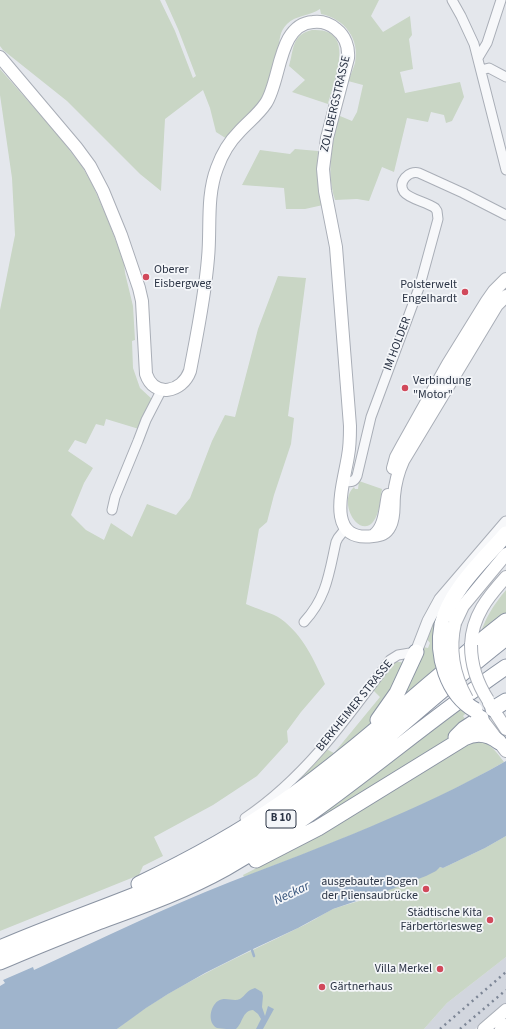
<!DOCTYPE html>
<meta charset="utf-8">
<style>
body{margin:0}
canvas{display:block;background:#e4e7ec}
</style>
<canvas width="506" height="1029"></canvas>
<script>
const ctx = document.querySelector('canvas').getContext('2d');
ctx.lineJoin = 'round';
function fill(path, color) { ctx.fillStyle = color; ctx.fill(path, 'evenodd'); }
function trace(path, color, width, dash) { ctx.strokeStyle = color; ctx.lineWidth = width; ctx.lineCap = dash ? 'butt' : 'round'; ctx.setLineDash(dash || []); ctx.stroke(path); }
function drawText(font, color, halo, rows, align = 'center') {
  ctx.font = font + ' "Source Sans 3",sans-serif'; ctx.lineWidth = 3.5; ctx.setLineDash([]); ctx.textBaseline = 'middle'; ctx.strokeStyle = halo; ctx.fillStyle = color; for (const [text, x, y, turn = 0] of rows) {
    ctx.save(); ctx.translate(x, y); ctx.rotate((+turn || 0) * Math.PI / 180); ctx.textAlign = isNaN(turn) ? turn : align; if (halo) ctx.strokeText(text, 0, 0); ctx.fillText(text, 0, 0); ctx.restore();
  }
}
const built = new Path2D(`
 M506,957V1003L475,1029H424L447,1003Z`);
const green = new Path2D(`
 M0,0H160L175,31L193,78L196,76L178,29L165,0H379L371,16L383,32L410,16L412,35L409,39L413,69L400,72L405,93L460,82L464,97L452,121L446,123L444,115L431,112L428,122L407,118L394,172L382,167L369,201L357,199L335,200C326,171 332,145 339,116H340L352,121L357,112L363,85L348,81C351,75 353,69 355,63C360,39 345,19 321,14L320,9C310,16 296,15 287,24C279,32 280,40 278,50C276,61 269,84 265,94C257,111 240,125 227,139L216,132L210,108L203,90L165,119L161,191L140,174L67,101L3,50L0,46Z
 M312,30C357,27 335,79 328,104L292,92L305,80L289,66C294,50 291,35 312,30Z
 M0,69L58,135L83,168L93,186L108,220L124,263L125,273L133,306L135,340L132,341L133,368L140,388L153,400L139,429L106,419L104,426L96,424L86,444L75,440L68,451L93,468L84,483L71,515L86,530L104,540L111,523L132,537L147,504L176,515L190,498L212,441L225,415L235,417L258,329L278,276L306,278L288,416L294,418L291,444L274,495L267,522L259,529L246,604C256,609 273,613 281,619C303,635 314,660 325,684L301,712L287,731L288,742L257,776L213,805L154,837L163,856L143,866L139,875L0,931V310L15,235L12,178L0,95Z
 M295,149L318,151L317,172L323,205L305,209H286L284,188L242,185L260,150L290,154Z
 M359,481L382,489C380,499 380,513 373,522C359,539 337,502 354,487L355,489H358Z
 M506,590V617L479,638C484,620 494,604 506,590Z
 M438,609L440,671L393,706L423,647L428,648L430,643L425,637Z
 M396,662H401L405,665L372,722L358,737L294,786L293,784L312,766L326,749L334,753L380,697L374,691V688L392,665Z
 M460,705L466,713L463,716L468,723L444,743L305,829L304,826Z
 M481,741C492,745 497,753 504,762C422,810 332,843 244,877L243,875C322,836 397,789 472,742Z
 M506,836V957L447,1003L424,1029H117C172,985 236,959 298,928C310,923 321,915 333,909C341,906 350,904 359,901C386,891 414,881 440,867L443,868L485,848Z`);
const water = new Path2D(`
 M506,761V836L485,848L443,868L440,867L436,871L426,876L392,889L333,909L298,928L251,950L205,973L168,994L146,1008L117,1029H0V986L5,983L3,980L33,967L34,970C99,940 164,908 230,882C324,846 418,811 506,761Z
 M255,988L262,992L263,996L262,1007L265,1016L268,1006L274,1009L263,1029H256L261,1019L258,1014L253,1010C242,1011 243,1023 236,1029C231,1029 222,1029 217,1028C207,1023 210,1006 218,1001C225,996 233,1002 240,999C246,995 247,990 255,988Z`);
const stream = new Path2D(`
 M251,947L254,956`);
const minor = new Path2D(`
 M452,0L461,16L474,44L506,170
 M478,58L487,43L501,0
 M481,70L489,68L506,77
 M344,481C350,482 354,483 357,476L371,417L420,285L438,219L437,211L435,208C427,202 409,199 404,192C397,182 409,170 419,173L463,193L506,215
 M112,510L115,497L138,441L146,420L162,389
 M304,622C327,597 329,573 336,542L338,538L346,528
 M245,818C305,778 348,717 390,660L398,655L416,652`);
const tertiary = new Path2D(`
 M416,652L428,621L440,599L506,522`);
const secondary = new Path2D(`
 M0,57L76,147L90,166L103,191L121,235L139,288L142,301L146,374C154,398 182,393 190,371C197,334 205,296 208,258C211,228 206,197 217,168C222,154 229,142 239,132C248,122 258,115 266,103C281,80 278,24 313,22C321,21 329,23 336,29C345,36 349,47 348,58L327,138L323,169L325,191L336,247L350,426C350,436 350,446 348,456C344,483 323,543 373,536C381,535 386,534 390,526C395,517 393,506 394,496C395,484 398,472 403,461L497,305L506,296
 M393,468L396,457L402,446L448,364L487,301L494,291L506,279
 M374,535C385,527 385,509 388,495
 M455,623L463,606L506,554
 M471,645C472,616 488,597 506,577
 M489,703L506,729
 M476,712L506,751
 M484,1029L506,1010
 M501,1029L506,1025`);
const trunk = new Path2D(`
 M442,625C450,590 483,561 506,534
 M493,709L506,701
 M378,720L397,693L416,652
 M456,737L464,729L481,718
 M256,860L318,828L464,738C476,732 488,733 499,742
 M139,884C189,860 237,834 283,802C361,747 430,680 506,621
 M0,948C78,914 160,891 234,849C334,792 416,708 506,638
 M0,962C32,948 65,935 98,922C142,906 185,891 226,868C326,811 411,732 506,667`);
const rail = new Path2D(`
 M440,1029L506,972
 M460,1029L506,990`);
const secondaryBridge = new Path2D(`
 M455,623C449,649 454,676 467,699
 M471,645C471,665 477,683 488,700`);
const trunkBridge = new Path2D(`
 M442,625C436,655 447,694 475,710`);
const markers = [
 [146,277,4,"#d1495b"],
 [465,292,4,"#d1495b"],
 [405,388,4,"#d1495b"],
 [426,889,4,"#d1495b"],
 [490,920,4,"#d1495b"],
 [440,969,4,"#d1495b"],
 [322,987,4,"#d1495b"]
];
const shields = [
 [281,819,30]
];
const shieldNames = [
 ["B 10",281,819]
];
const streetNames = [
 ["ZOLLBERGSTRASSE",336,104,-77],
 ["IM HOLDER",398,344,-69],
 ["BERKHEIMER STRASSE",355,706,-51]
];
const poiNames = [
 ["Oberer",154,270,"left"],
 ["Eisbergweg",154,284,"left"],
 ["Polsterwelt",457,285],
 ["Engelhardt",457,299],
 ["Verbindung",413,381,"left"],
 ["\"Motor\"",413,395,"left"],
 ["ausgebauter Bogen",418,882],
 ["der Pliensaubrücke",418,896],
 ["Städtische Kita",482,913],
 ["Färbertörlesweg",482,927],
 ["Villa Merkel",432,969],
 ["Gärtnerhaus",330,987,"left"]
];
const waterNames = [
 ["Neckar",292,894,-25]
];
fill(built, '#d2d6de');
fill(green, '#c9d6c5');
fill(water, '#9fb4cc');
trace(stream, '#9fb4cc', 2.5);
trace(minor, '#a9aeb7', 11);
trace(tertiary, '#a9aeb7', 13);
trace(secondary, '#a9aeb7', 14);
trace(trunk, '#8b94a3', 17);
trace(minor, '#f7f8fa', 9);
trace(tertiary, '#f7f8fa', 11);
trace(secondary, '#fff', 12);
trace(trunk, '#fff', 15);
trace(rail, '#7d8696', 2.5, [2, 4]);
trace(secondaryBridge, '#a9aeb7', 14, []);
trace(trunkBridge, '#8b94a3', 17, []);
trace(secondaryBridge, '#fff', 12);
trace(trunkBridge, '#fff', 15);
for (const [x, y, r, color] of markers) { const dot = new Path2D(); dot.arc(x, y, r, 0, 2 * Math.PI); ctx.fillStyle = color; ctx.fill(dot); trace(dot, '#f4f6f9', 1.5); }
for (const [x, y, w] of shields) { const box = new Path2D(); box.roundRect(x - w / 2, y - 9, w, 18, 3); ctx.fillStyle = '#f4f6f9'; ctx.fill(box); trace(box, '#2b3445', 1); }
drawText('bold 11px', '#2b3445', null, shieldNames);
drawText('12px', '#2b3445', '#f4f6f9', streetNames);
drawText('12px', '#2b3445', '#f4f6f9', poiNames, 'right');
drawText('italic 13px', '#34527a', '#f4f6f9', waterNames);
</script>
